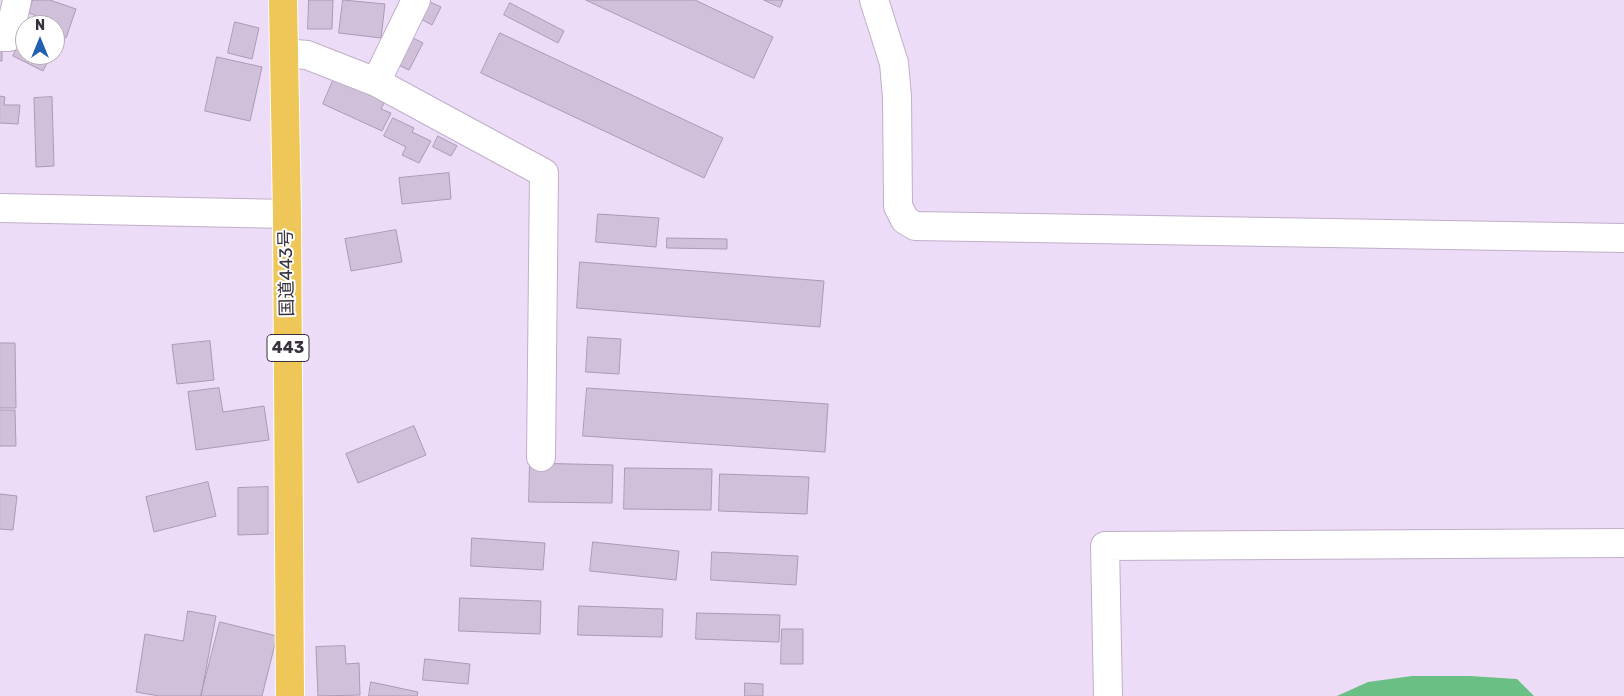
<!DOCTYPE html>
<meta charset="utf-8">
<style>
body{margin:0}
#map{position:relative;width:1624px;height:696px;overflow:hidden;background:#eddcf7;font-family:Rubik,sans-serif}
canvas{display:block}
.north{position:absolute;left:15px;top:15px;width:50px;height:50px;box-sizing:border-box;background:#fff;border:1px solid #b0adb1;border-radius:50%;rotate:0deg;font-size:14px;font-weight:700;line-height:20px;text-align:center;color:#39323d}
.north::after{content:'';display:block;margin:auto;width:18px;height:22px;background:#225fb1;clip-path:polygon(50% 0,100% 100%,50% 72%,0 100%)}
</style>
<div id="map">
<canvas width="1624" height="696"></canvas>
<div class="north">N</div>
</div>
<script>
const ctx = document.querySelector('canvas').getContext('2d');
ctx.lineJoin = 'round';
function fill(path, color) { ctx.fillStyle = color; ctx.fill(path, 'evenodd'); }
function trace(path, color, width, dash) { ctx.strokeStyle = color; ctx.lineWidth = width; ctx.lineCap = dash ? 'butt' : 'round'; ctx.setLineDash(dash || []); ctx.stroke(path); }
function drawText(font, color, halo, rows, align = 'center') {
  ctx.font = font + ' Rubik,"Noto Sans JP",sans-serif'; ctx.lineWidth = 4; ctx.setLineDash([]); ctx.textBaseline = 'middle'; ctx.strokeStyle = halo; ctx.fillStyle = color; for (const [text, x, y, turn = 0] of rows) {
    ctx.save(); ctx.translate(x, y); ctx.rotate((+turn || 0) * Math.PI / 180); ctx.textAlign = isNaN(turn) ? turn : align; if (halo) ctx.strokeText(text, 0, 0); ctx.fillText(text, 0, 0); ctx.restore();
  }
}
const forest = new Path2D(`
 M1412,676H1470L1517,679L1534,696H1337L1368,682Z`);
const building = new Path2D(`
 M33,0H50L76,9L66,38L55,34V25H36L39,17L29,13Z
 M309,0H333L332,29H308Z
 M343,0L385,4L381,38L339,33Z
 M586,0H695L773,37L754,78Z
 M764,0H783L780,7Z
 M428,1L441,7L432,25L419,18Z
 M510,3L564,31L558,43L504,15Z
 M235,22L259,28L252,59L228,53Z
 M500,33L723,138L704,178L481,73Z
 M407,35L423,43L409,70L394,63Z
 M22,39L25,40V55H51L43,71L13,56Z
 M0,46H2V61H0Z
 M217,57L262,67L250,121L205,111Z
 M335,76L386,99L381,109L391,113L382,131L323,104Z
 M0,96L5,97L4,105H20L18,124L0,123Z
 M52,97L54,166L36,167L34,98Z
 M393,118L414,128L412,132L431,141L419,163L402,155L406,147L384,136Z
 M438,136L457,146L451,156L433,147Z
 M449,173L451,199L402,204L399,178Z
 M598,214L659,218L656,247L596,242Z
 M396,230L402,262L351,271L345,239Z
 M667,238L727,239V249L667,248Z
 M580,262L824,281L820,327L577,308Z
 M588,337L621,339L619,374L586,372Z
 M210,341L214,380L177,384L172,345Z
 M0,343H15L16,408H0Z
 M219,388L223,412L264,406L269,440L196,450L188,392Z
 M587,388L828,404L825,452L583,436Z
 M0,410H15L16,446H0Z
 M414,426L426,455L358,483L346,454Z
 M530,463L613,465L612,503L529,502Z
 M625,468L712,469L711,510L624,509Z
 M720,474L809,477L807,514L719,511Z
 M208,482L216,516L154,532L146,497Z
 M268,487V534L238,535V488Z
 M0,494L17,496L13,530L0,529Z
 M472,538L545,543L543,570L471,566Z
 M593,542L679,551L676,580L590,571Z
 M712,552L798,556L796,585L711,580Z
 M460,598L541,601L540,634L459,631Z
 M579,606L663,609L662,637L578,635Z
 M188,611L216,616L201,696H159L136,692L145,634L183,641Z
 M697,613L780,615L779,642L696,639Z
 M220,622L277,636L262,696H201Z
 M782,629H803V664H781Z
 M345,646L346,664L359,663L360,695L318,696L316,647Z
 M425,659L470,664L468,684L423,680Z
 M371,682L418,692L417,696H369Z
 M745,683L763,684V696H745Z`);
const minor = new Path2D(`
 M874,0L894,63L897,97L898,206L905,220L915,226L1624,238
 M0,37H9L17,0
 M284,53L307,55L376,82L544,173L541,457
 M376,82L416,0
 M0,208L287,214
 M1108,696L1105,546L1624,543`);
const highway = new Path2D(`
 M283,0L287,214L290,696`);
const shields = [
 [288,348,42]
];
const shieldNames = [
 ["443",288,348]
];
const streetNames = [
 ["国道443号",287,273,-91]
];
fill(forest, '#69bf84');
fill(building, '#d0c0da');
trace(building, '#aa9ab4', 1);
trace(minor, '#bfafc9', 30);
trace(highway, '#fff', 30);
trace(minor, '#fff', 28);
trace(highway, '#efc658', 28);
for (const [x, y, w] of shields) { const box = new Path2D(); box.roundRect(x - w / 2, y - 13.5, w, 27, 4); ctx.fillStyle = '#fff'; ctx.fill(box); trace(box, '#39323d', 1); }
drawText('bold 16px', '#39323d', null, shieldNames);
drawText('18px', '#39323d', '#fff', streetNames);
</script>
